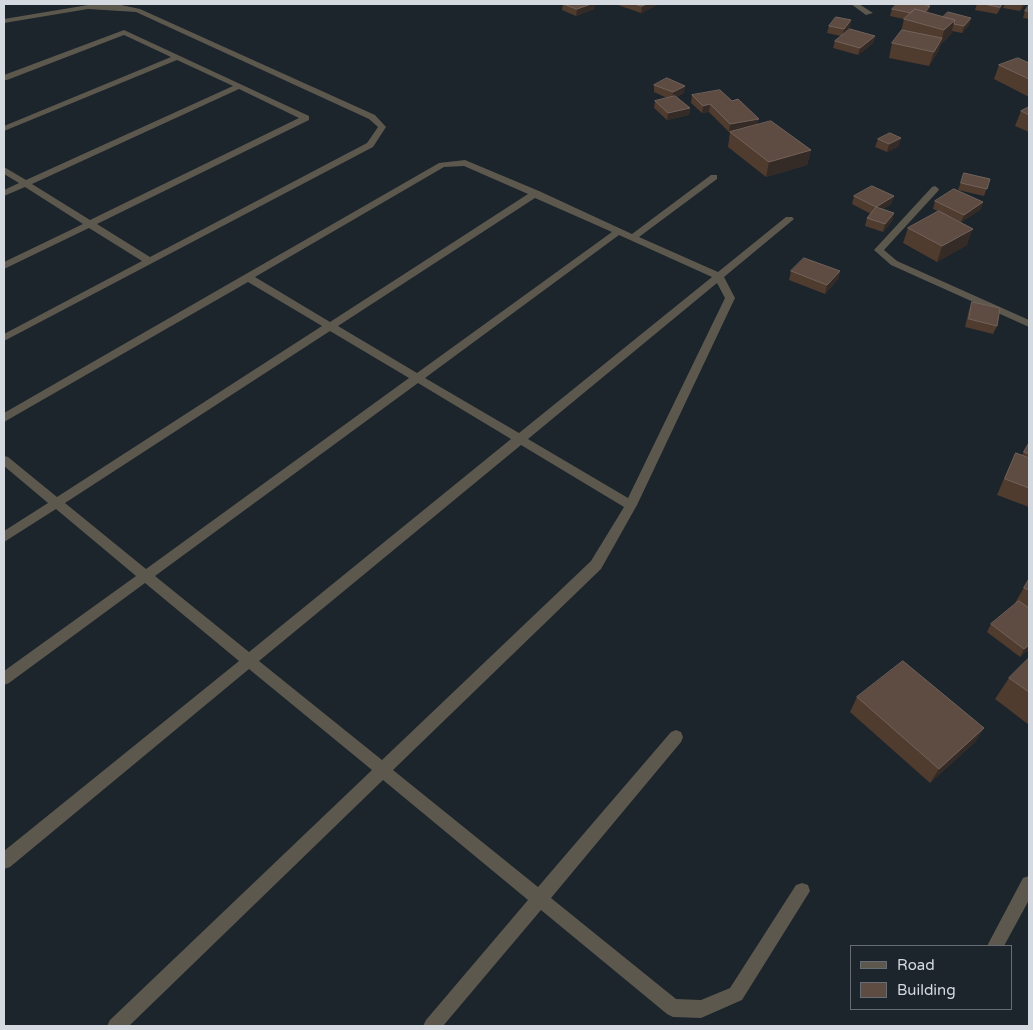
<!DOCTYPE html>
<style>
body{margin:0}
#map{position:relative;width:1033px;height:1030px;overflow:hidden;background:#1c242c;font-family:"Varela Round",sans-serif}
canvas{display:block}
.frame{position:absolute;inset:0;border:5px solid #d5dae0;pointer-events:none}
.legend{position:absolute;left:850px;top:945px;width:162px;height:65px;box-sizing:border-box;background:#1c242c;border:1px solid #666d74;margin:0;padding:6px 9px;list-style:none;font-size:15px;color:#d5dae0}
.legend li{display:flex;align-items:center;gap:10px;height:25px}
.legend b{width:25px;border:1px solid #666d74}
</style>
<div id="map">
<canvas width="1033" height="1030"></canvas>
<div class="frame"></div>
<ul class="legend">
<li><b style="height:6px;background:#5c584d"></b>Road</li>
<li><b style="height:14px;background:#5e4c42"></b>Building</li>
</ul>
</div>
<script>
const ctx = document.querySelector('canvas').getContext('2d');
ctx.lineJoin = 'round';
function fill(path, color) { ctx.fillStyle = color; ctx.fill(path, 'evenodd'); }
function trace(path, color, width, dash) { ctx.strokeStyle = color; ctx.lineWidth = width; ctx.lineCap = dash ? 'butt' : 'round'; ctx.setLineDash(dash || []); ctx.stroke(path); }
const minor = new Path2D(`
 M851,4H859L873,13L866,15Z
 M88,5H121L140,9L375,115L386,127L373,147L4,341V334L142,261L89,228L4,269V262L83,224L25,187L4,196V190L19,183L4,174V167L26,180L233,86L177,60L4,131V126L171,57L124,35L7,80H4V75L124,30L309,116V120L97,224L150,257L367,143L378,127L369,119L136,12L88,9L4,23V19ZM239,89L299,118L90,220L32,184Z
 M465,160L539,191L632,234L711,175H717V179L639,237L718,272L786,217H792L794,219L724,277L735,298L637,505L601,569L393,770L538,887L671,732L676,730L681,732L683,737L681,742L551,898L676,999L701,1000L730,988L796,885L802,883L808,885L810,891L742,1000L701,1018L673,1017L667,1014L541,910L443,1026H423L426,1020L528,900L383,780L129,1026H107L110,1020L372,770L249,669L10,867L4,869V851L239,661L145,583L9,683L4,685V671L136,576L56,509L4,542V531L48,503L4,466V456L8,457L57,497L322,326L248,282L4,422V413L439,163ZM464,166L528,194L330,322L255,277L444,167ZM535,198L612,232L417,373L338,326ZM619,235L712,277L519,433L425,378ZM717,283L725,298L628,498L528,439ZM330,331L409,378L146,569L65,503ZM418,383L511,439L249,652L155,576ZM521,445L624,507L591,561L382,760L259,661Z
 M935,186L939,189L938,191L884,250L897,261L1029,320V327L891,265L874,250L932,187Z
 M1029,876V900L1004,946H987L1023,878Z`);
const wall = new Path2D(`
 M563,4H595L594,9L576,16L562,10Z
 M615,4H657V5L641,13Z
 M977,4H1003L997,14L975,10Z
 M1005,4H1026L1020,11L1003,8Z
 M1029,5V19L1023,18L1025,11Z
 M892,9L928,13L943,17L971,18L969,25L962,33L952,31L951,34L941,44L938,52L929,66L889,58L892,43L901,31L904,19L890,16Z
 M829,26L850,27L845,33L875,36L873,43L858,55L833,48L835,41L841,36L827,33Z
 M1029,63V97L994,79L999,65Z
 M654,85L684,93L677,97L690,108L689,115L667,120L654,108L655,101L667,98L654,92Z
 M692,95L758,124L811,150L807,165L766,177L728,147L730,132L736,130L729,132L709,112L702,113L691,103Z
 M1029,107V132L1015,126L1021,111Z
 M878,139L899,146L887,152L875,147Z
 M964,173L990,179L984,196L958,190Z
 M854,196H894L891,204L883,209L894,213L892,221L883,232L865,226L867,218L871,214L852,204Z
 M935,201L983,202L980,210L961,222L947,215L967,245L937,262L903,243L908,228L938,211L933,209Z
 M791,271H840L838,279L825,294L789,280Z
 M972,302L997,326L993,334L965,327L969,310Z
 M1029,443V507L997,495L1008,469L1016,453L1022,455Z
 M1029,579V649L1020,657L987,632L991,624L1016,603H1015Z
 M1029,658V725L995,699L1009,678Z
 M857,697L984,728L975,742L930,783L850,712Z`);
const shadedWall = new Path2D(`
 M591,4H595L594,9L576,16L577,9Z
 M647,4H657V5L641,13L642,6Z
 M1023,4H1026L1020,11Z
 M930,6L928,13L921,15Z
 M971,18L969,25L962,33L964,26Z
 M851,20L850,27L842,37L844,29Z
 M955,20L951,34L941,44L938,52L929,66L934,52L942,39L944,30Z
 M875,36L873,43L858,55L860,48Z
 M685,86L684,93L672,100L673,92Z
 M710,104L709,112L702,113L703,106Z
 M690,108L689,115L667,120L668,113Z
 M759,119L757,126L729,132L730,124Z
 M901,138L899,146L887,152L889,144Z
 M811,150L807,165L766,177L769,162Z
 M894,196L891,204L874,215L876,207Z
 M983,202L980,210L961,222L964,215Z
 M894,213L892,221L883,232L885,224Z
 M973,229L967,245L937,262L942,246Z
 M840,271L838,279L825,294L827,285Z
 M1029,645V649L1020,657L1024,649Z
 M984,728L975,742L930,783L939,769Z`);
const building = new Path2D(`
 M564,4H591L577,9Z
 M635,4H647L642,6Z
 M897,4H922L930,6L925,12L915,9L911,13L892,9Z
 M984,4H1002L1000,7Z
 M1029,5V11H1025Z
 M915,9L955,20L944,30L904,19Z
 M948,12L971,18L964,26L954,24L955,20L943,17Z
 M836,17L851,20L844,29L829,26Z
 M850,29L875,36L860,48L835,41Z
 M902,30L942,38L934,52L892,43Z
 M1018,58L1029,63V79L999,65Z
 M667,78L685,86L673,92L654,85Z
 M720,90L732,101L738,99L759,119L730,124L710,104L703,106L692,95Z
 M675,96L690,108L668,113L655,101Z
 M1029,107V115L1021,111Z
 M771,121L811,150L769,162L730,132Z
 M890,133L901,138L889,144L878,139Z
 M964,173L990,179L987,189L961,183Z
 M872,186L894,196L876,207L894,213L885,224L867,218L876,207L854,196Z
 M954,189L983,202L964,215L935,201Z
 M939,211L973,229L942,246L908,228Z
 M804,258L840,271L827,285L791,271Z
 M972,302L1000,308L997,326L969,319Z
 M1029,443V454L1024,452Z
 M1016,453L1029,458V488L1005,479Z
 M1029,579V590L1024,588Z
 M1019,601L1029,608V645L1024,649L991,624Z
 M1029,658V692L1009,678Z
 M903,661L984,728L939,769L857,697Z`);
fill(minor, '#5c584d');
fill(wall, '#503b2f');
fill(shadedWall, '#352b26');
fill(building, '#5e4c42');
trace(building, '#71625b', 1);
</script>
